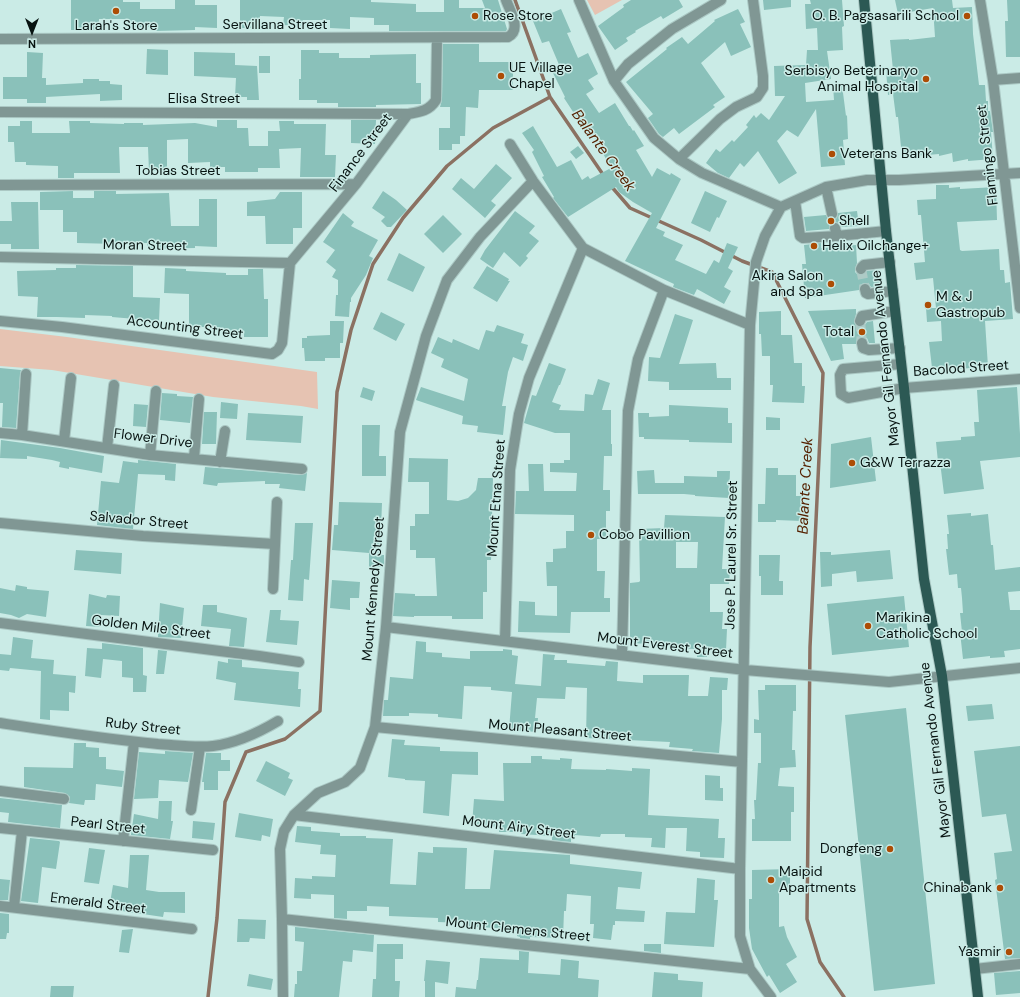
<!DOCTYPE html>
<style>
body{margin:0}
#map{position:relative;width:1020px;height:997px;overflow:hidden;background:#caebe6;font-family:"DM Sans",sans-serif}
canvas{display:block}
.north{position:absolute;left:12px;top:12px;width:40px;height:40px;-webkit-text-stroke:3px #caebe6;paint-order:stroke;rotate:180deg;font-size:11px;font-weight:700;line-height:16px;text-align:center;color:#071311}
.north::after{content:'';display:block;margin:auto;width:14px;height:18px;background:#071311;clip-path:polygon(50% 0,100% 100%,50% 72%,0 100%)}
</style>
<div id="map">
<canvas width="1020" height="997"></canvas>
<div class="north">N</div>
</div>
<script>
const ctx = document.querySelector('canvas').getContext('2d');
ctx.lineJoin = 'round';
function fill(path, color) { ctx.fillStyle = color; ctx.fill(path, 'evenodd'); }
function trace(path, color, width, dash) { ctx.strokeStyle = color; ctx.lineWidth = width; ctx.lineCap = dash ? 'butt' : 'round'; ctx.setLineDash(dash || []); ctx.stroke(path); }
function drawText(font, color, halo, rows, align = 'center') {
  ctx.font = font + ' "DM Sans",sans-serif'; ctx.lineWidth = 3; ctx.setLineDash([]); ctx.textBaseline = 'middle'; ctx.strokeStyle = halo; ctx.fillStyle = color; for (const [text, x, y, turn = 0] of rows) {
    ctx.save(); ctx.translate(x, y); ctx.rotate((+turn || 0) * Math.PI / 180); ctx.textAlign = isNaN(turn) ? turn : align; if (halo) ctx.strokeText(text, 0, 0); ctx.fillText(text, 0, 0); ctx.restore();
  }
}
const green = new Path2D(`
 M587,0H622L595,15Z
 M0,329L67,337L317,372L318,409L301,406L213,397L52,370L0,366Z`);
const stream = new Path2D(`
 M515,0L550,97L604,176
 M611,186L630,208L701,240L742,261L772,272L823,373L810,647L807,919L820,962L844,997
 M208,997L217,918L225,802L246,752L285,739L320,711L337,392L351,330L373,264L403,218L447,166L493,128L550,97`);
const building = new Path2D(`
 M71,0H123V2H140V9H175V0H195V5H217V28L195,27V30L154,31V27H126V19H99V30H71Z
 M240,0H371V2L416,4V12H444V0H459V8H485L482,0H498L507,29L506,31H389V25H374V18L350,17V29L330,28V20H303V26L283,25L284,17L260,16L259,28H240Z
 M631,0H679L683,7L663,19L661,16L635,31L636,32L626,38L628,41L615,50L598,26L624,7L623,5Z
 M763,0H791V7L764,10Z
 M810,0H842L844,26L842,27L843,50L827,51L831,79L805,83L806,102L834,100L833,86L842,85L846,116L847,115L848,139L843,140L845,165L821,167L816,109L798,137L787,130L777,141L797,173L779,184L758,151L744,167L740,163L729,178L718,173L706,163L716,149L720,152L732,140L734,142L748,127L746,125L754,115L756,118L761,113L769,120L785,96H775L774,66L806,65L807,50H818L817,28L806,29L805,4H811Z
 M895,0H952L953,8L972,7L973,34L979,85H985L986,101H988V111H990L993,132H991L993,159L968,161V159L953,162L952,153L939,156V154L902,157L898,117H896L893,94L888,95L886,70H893L890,40L909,39V40L935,37L933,8L898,14Z
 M1007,0H1020V57H1006L1005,21H1008Z
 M561,9L571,32L567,33L578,58L588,53L598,74L588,80L594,89L586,94L599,113L615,103L629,126H630L633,131L634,130L644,146L636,150L652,177L657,168L670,175L671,173L681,179L656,228L665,232L663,236L683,245L675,260L706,274L714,260L719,263L727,243L738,247L728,268L733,271L724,287L731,291L724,304L697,289L694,295L673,287L674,284L625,261L652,213L633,202L619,192L616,187L568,217L553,198L554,197L542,177L544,176L532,152L534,150L522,133L533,126L557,167L571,160L582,180L588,176L590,179L611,168L594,137L582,119L579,121L564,98L565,97L552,71L560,67L549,41L542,43L533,21Z
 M738,9L745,22L740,24L751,47L731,56L725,42L701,63L725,97L713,105L715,107L679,134L674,128L663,137L659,134L648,118L653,114L626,82L667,49L666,48L682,37L688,44L715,21L714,20Z
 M443,44H479V62H513V90H479L478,108L466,107L465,136H460V144H452V150H439V128H450V107H440L442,100Z
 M147,49L168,50V75L146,74Z
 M301,50H319V53H339V58H370V55L416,54V83H421V104L376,105V107H338V103H317V100H299V79H301Z
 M27,52L43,53L42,78H46V85L83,83V79H99V81H110V84L122,85V100L100,101V94L46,97V103H27V99H3V77H27Z
 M194,52L235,53V65L257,66L259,100H247V97H235L236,78L194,76Z
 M259,56H270V73H259Z
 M217,120H237V128H248L249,146H268V131H280L279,121H294V124H326L325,155H336L335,177H300L301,148L279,149L280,168H258V172H225V167H210V162L188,163V139L167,140V171H149L148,147H119L120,173H74V178H58V166L26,165V162H15L14,142H8V126H20V121H32V133H70L69,121H90V123L124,124V123H143V125L195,123L217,127Z
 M351,120H376L375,144L351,143Z
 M578,146L584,153L576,159L570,152Z
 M496,164L512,178L491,201L496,205L485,218L452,189L461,178L474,189Z
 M936,185H949V188L960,187V189L996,187L997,220L957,222L960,250L962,251L999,249L1000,270H1004L1005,283L1010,282L1013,319L985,321L988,367L956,369V366L932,368L929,342L942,341L941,321L927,322L926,308H936L933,278L916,280L914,263L925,262L921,215H918L917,200L936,199Z
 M73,191V198H94V191H116V194L169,193L171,226H199V199H217V247L195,246V248L147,249V243L117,244L77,243V232H63V210H40V192Z
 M383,191L396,200L407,210L391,227H387L381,221L385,217L372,208Z
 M705,191L727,201L719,218L717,217L710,232L691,223Z
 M280,192H302V228H293V244H266L265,216H247V202L275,199Z
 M11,202H38L39,249H11V244H0V221H12Z
 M515,211L535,226L529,233L539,241L526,256L528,258L520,267L504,252L493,268L480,259L485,250Z
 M857,211L859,226L842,227L839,223L834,222L830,224L829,229L806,231L804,217L826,215L828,219L833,220L837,218L838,213Z
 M343,213L354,222L351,226L378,240L369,256L373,258L366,275L351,298V302H350L349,317L335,316L336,295H338V280L332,277L336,270L326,262L335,250L323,242Z
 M443,215L462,234L443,253L424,234Z
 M821,243V248L856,245L857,263L855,269V272L858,275H862L867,271L877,270L880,286L871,287L869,284L864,283L860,285L859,290L805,298L802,264H806L804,245Z
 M399,253L425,267L413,292L387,280Z
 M76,265L133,266V297L160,298L159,321L112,317V316L85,315V318L57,317H37L38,297L18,296L17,271L56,270V268H76Z
 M487,266L509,279L508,281H510L497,302L473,288Z
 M165,268L186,269V271L226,273V275H248V269H263L264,299H268V337H244V332L214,331V327H189V294L164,293Z
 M856,309V314L854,322L857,327H861L864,326L867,322L873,321L875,343H869L867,338L860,337L857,338L856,344H842L844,359L831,361L808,311Z
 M781,311V335H792L794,363H802V386H805L804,403L772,402L773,385H770V356H762L761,334H759V312Z
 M381,312L405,324L396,341L373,329Z
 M675,314L693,320L679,364L716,363L717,378H731V390H669V382L648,381L649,357L660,358Z
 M330,321H344L343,343H340V358H325V361H305L304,348H302V338H307V336L330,335Z
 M497,325L524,334L521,343L528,345L523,361L513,357L508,372L502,406H506L503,435L477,432L478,426L462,424L463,416L416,400L421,387L464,401L468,379L441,367L444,359L431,353L438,337L452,343L453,339L479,350L486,330L494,332Z
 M549,363L566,369L560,385H559L552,402L561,405L559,410L584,411L585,394L593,395L598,379L610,383L602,410H611V444H612V456H604L603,490H610V511H606V539H597V571H605L604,598H610V612H571L570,633L518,632L519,601L535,602V615L557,616V586H547L546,562H553V549L566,548V531H574V515L515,514L516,491H529L528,464H543L544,491H576L577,473L550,472V463H564V460H570V433H555L524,423L532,395L536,396Z
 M0,368L21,370L20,374L16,428L2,427L3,403H0Z
 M363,387L375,391L372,401L360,397Z
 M1017,387L1020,434V457L980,461L984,489L944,494L940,462H938L936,442L961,440V437L975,436L974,422H979L977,390Z
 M162,393L177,394V396L193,397L190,423L160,420Z
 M221,402L238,404L237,419L220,418Z
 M134,404L148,405L146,427L133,426Z
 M669,405L728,408V423H732V443L689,442V440L644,439V437H639L638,413H649V417L669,416Z
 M204,412H217L216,444H202Z
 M248,413L303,416L301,443L246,440Z
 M766,417L780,418V430H766Z
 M362,425H380L379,456H386V476H362Z
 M871,437L876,481L830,488L831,444Z
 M1,440L60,448L104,456L102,473L69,467V469L59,467L60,462L52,460L27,456V459L0,458Z
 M409,458L448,459L447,500L458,501L468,498L476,490L478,478H493L492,516H493L491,560H487V592H483V619H452V616H414V617L393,616L395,593L415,594V596H437L435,558H416V550H410V526H415V514H429V482H408Z
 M138,460L176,464L175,481L165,480V475L138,474L133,529L97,525L101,481L119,483L123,461L138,463Z
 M205,467L301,475L307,473L305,491L279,488L280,484H265V481L218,483L217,486L203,484Z
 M766,468H778V475H796V496H802V521L776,520V522H758V504H765Z
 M654,470L655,483H684V476L717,477V471H730L729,498L695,496V495L684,494H638L637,471Z
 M339,502L382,503L380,555H384V567H369V553L332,550L334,525H338Z
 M971,513V516L988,514L991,545H993L995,570L1020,567V591L1008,592L1010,610H1020V649L1004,651L1005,657L990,658V656L963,659L960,632H962L960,613H963L962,598L961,588H958L957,574L949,575L946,549H948L947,534H949L947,515Z
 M665,515L725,517L722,569H730L729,584H710V612H723L722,629H727L726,650L707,651V657H697V649L672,648V645L630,643V583L639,582L640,581L639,529L664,528ZM676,542H698L697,568H676Z
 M295,523H313L309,580L304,579L303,601L288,600L291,560H293Z
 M76,550L122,553L121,574L74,570Z
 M890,550L893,579L857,582L856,571L832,574V586L821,587L820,552H831V555Z
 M759,555H780L779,581H783V595H761V576H759Z
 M332,580L360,582L359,598H350V610L330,608Z
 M16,585L27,587V589L49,591L46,617L27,614L19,618L11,615L0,613V588L15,591Z
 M89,594L106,598L107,595L120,596L119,616L101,615L100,627L86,626Z
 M904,596L909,647L832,655L827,604Z
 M160,603L184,608L181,638L158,637Z
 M203,605H217V612L247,618L244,647L229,646L231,629L201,626Z
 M270,610H281L280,620L299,621L297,645L266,642Z
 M13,637L33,640L31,658L54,660L53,674L76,676L75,693L69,692V711L50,710V720L40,719L41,671L10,668L9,671L0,670V654L11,655Z
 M416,641L426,642V652L442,653V657L470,659V651H503V649L512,650V655L518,656L515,684L541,686L543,654L555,655L554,660H567V663L605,666L606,661L618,662L617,681L643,683V675H689L688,696H708L710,677L728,678L727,690H722V719L719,753L692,751L693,749L669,747L670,742L586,738L587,688L566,687L565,699L537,698L535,718H538L537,732L509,730L512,692L491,690V687L464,686L462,719L438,717V714L409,713V716H383L384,700H388L390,677L413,679Z
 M102,643L143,648V675L147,676L146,692H133V678L122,677V661L103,659L101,678L85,676L87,648L102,649Z
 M158,650L167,651L164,674H156Z
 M228,659L242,660V667L299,672L298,689H301L300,707L234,700L236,683L216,679L218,661L228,663Z
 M765,685H796V711H793L792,750H795L796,767L780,768L778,786L794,787V812H791V841H752V819H755L754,800H756L758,763H761V733H754V719L759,720L758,690H765Z
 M992,704L994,719L968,721L966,706Z
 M906,708L935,984L874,991L845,715Z
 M392,739L405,740L404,745L440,747V751L478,752V775L452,774L449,816L423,813L425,781L405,780V779L388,777Z
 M74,743H86V747L99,748V757H106V769L124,771L122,787L96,784L95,800H85L84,805L69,803L70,797L65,793L24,787V767L73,768Z
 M1020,746V958L1005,959L995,880L997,879L994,853L1012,851L1006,814L982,817L974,751Z
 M165,751L193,753L188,782L159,780L158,798L134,799L139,752L165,754Z
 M206,753H221V760H230V771H218V790H204V782H202Z
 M531,756H542V759L560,760V758L572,759L571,769L606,770V769L632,771V768L650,769L648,815L719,819L718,838H725L724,858L700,857V852L686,851L687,828H666L665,848L651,847L652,838L625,837V834H601L600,837L575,835V840L571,839V842L552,840V836L521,834V832H499V827L472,825L474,799L504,801L503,763H531Z
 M266,761L290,773L288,778L293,780L285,796L256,781Z
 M705,775L720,776V788H723V801L705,800Z
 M0,798L62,805L60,828L8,822L9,813L0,812Z
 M159,801H172L171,821H173L170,839L131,835L134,814L158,819Z
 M239,813L273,819L270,837L262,835L261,841L235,837Z
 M193,821L215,823L213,840L192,838Z
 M297,826L311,827V831L340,833V836H366V838L393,839L390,884L416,885L418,852L433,853V847L467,848L465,889H490L494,850L570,855V864L642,872L640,889L618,887L616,909L645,911L644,922L615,921V925H613L611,940L593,938L594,924H590L591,896L567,894L566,911H564L563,938L530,937V939L520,938V937L517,936V931L511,930V929L463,926V923L438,922V918L389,916V907L367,906V911H347V919L334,918V895L311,894V899L294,898L295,878L312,879V876L335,877L336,855L320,854L321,845L295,842Z
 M30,838L59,841L60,842L56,869L42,867L38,903L21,901Z
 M89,848L105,850L99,884L84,882Z
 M130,855H149L146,890L159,892H185V913L164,912L163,917L109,909L113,885L128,888Z
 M790,869V891H779V927L784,926L787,937L797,957L786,964L797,982L780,993L769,975L767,977L752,949L749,928V899H752V870Z
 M697,878L715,880L714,900H718L714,947L664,944L666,912L695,913Z
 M0,879L10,880L8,900H0Z
 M0,913L9,914V933H7L6,939H0Z
 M238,919L266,920L265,939L250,938L249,942H237Z
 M295,927L374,935L373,952L353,950L352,962L343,961L339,997H294L295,984H297V971H302L304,942L295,941Z
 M133,929L129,953L119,952L122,930Z
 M377,944H403V959H395V981H400L399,997H372L373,979H376Z
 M644,944H661V953L644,951Z
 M519,951L529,952L528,973L560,975L561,959L579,961L578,978L599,980L598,997H455L456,987L476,989L477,980H478L480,958L519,960Z
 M426,960L450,962L448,984L435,982V997H425V981H424Z
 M1020,971V993L996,995L994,973Z
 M654,972L678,974V980L703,982L702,997H652Z
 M249,974L273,979L271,990L247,986Z
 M51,986H74L73,997H50Z`);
const minorTunnel = new Path2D(`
 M861,269L865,289
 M860,321L862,343`);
const minor = new Path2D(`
 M579,0L614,81L654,138L679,159L702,173L781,207L826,187L867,180H899L1020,173
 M980,0L993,80L1020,308
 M0,39L508,37C522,30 510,11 506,0
 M993,80L1020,78
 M614,81L628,64L672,29L721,0
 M0,112L408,114
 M510,144L533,181L583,248L664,290L750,325
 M679,159L720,119L736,107L757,97L763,88V76L753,0
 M0,185L356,184
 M826,187L832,214
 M795,201L800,236L803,238L837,236
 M835,228L837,236L886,231
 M0,257L290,263
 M290,263L356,184L408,114C420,112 429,111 436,100L437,38
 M861,269L862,267L864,265L890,262
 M865,289L866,293L868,294L893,291
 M0,321L62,327L272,354L278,350L282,343L290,263
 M860,321L862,316L895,311
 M862,343L863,348L869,350L900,348
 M901,364L843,369L840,375L841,394L848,398L904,388L1020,379
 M0,433L22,435L150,455L302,469
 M22,435L26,374
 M64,441L71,378
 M107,448L114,385
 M150,455L156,391
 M194,458L199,399
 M220,462L225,431
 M0,523L143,536L275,544
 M273,589L277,502
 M0,623L259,656L299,662
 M386,627L745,670L889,682L1020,668
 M505,641L510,470L519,414L529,378L583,248
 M622,655L628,411L638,359L664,290
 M0,723C53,731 105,739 158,744C176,745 195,748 213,746C237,743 258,733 278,721
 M375,727L742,762
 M0,791L64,799
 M191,810L200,747
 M294,815L740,869
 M0,828L213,850
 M123,841L134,742
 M0,906L192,929
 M14,907L22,831
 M282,919L750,969
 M975,969L1020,964
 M283,997L282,919L280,849L284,831L294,815L318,793L345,782L360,768L375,727L386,627L400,432L426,336L447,280L480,237L533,181
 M771,997L750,969L740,936V869L750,325L756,262L765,236L781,207`);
const major = new Path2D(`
 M864,0L886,231L904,388L924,579L942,676L945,702L978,997`);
const markers = [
 [116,11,4,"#ad4d05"],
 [475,16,4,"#ad4d05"],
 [967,16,4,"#ad4d05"],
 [501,76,4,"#ad4d05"],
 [926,79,4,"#ad4d05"],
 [832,154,4,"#ad4d05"],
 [831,221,4,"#ad4d05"],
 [814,246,4,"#ad4d05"],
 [831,284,4,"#ad4d05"],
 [928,305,4,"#ad4d05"],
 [862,332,4,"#ad4d05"],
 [852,463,4,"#ad4d05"],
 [591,535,4,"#ad4d05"],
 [868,626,4,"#ad4d05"],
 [890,849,4,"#ad4d05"],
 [771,880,4,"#ad4d05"],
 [1000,888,4,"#ad4d05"],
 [1009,952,4,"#ad4d05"]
];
const poiNames = [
 ["Rose Store",483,16],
 ["O. B. Pagsasarili School",959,16,"right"],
 ["Larah's Store",116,26,"center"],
 ["UE Village",509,68],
 ["Chapel",509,84],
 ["Serbisyo Beterinaryo",918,71,"right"],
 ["Animal Hospital",918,87,"right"],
 ["Veterans Bank",840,154],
 ["Shell",839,221],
 ["Helix Oilchange+",822,246],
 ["Akira Salon",823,276,"right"],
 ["and Spa",823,292,"right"],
 ["M & J",936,297],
 ["Gastropub",936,313],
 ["Total",854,332,"right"],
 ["G&W Terrazza",860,463],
 ["Cobo Pavillion",599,535],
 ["Marikina",876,618],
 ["Catholic School",876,634],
 ["Dongfeng",882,849,"right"],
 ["Maipid",779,872],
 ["Apartments",779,888],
 ["Chinabank",992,888,"right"],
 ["Yasmir",1001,952,"right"]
];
const streetNames = [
 ["Servillana Street",275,25],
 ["Elisa Street",204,99],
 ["Finance Street",361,153,-53],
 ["Flamingo Street",988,155,-97],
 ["Tobias Street",178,171],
 ["Moran Street",145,246,1],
 ["Accounting Street",185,328,7],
 ["Mayor Gil Fernando Avenue",886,358,-96],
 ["Bacolod Street",961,369,-4],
 ["Flower Drive",153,439,7],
 ["Mount Etna Street",497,498,-86],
 ["Salvador Street",139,521,5],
 ["Jose P. Laurel Sr. Street",732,555,-89],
 ["Mount Kennedy Street",374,589,-85],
 ["Golden Mile Street",151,628,7],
 ["Mount Everest Street",665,646,7],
 ["Ruby Street",143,727,6],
 ["Mount Pleasant Street",560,731,5],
 ["Mayor Gil Fernando Avenue",936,750,-97],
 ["Pearl Street",108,826,6],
 ["Mount Airy Street",519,828,7],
 ["Emerald Street",98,904,7],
 ["Mount Clemens Street",518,930,6]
];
const waterNames = [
 ["Balante Creek",603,151,54],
 ["Balante Creek",806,486,-87]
];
fill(green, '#e6c3b2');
trace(stream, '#8b7162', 3.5);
fill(building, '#8ac1ba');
trace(minorTunnel, '#adcbc6', 10, [10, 5]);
trace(minor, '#abc8c4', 12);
trace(major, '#abc8c4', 12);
trace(minor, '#809794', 10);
trace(major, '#2c5954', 10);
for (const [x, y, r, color] of markers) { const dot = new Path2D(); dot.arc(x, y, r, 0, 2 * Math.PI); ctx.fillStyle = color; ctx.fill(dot); trace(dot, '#caebe6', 1.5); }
drawText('14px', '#071311', '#caebe6', poiNames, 'left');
drawText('14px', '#071311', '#caebe6', streetNames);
drawText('italic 15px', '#552100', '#caebe6', waterNames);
</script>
